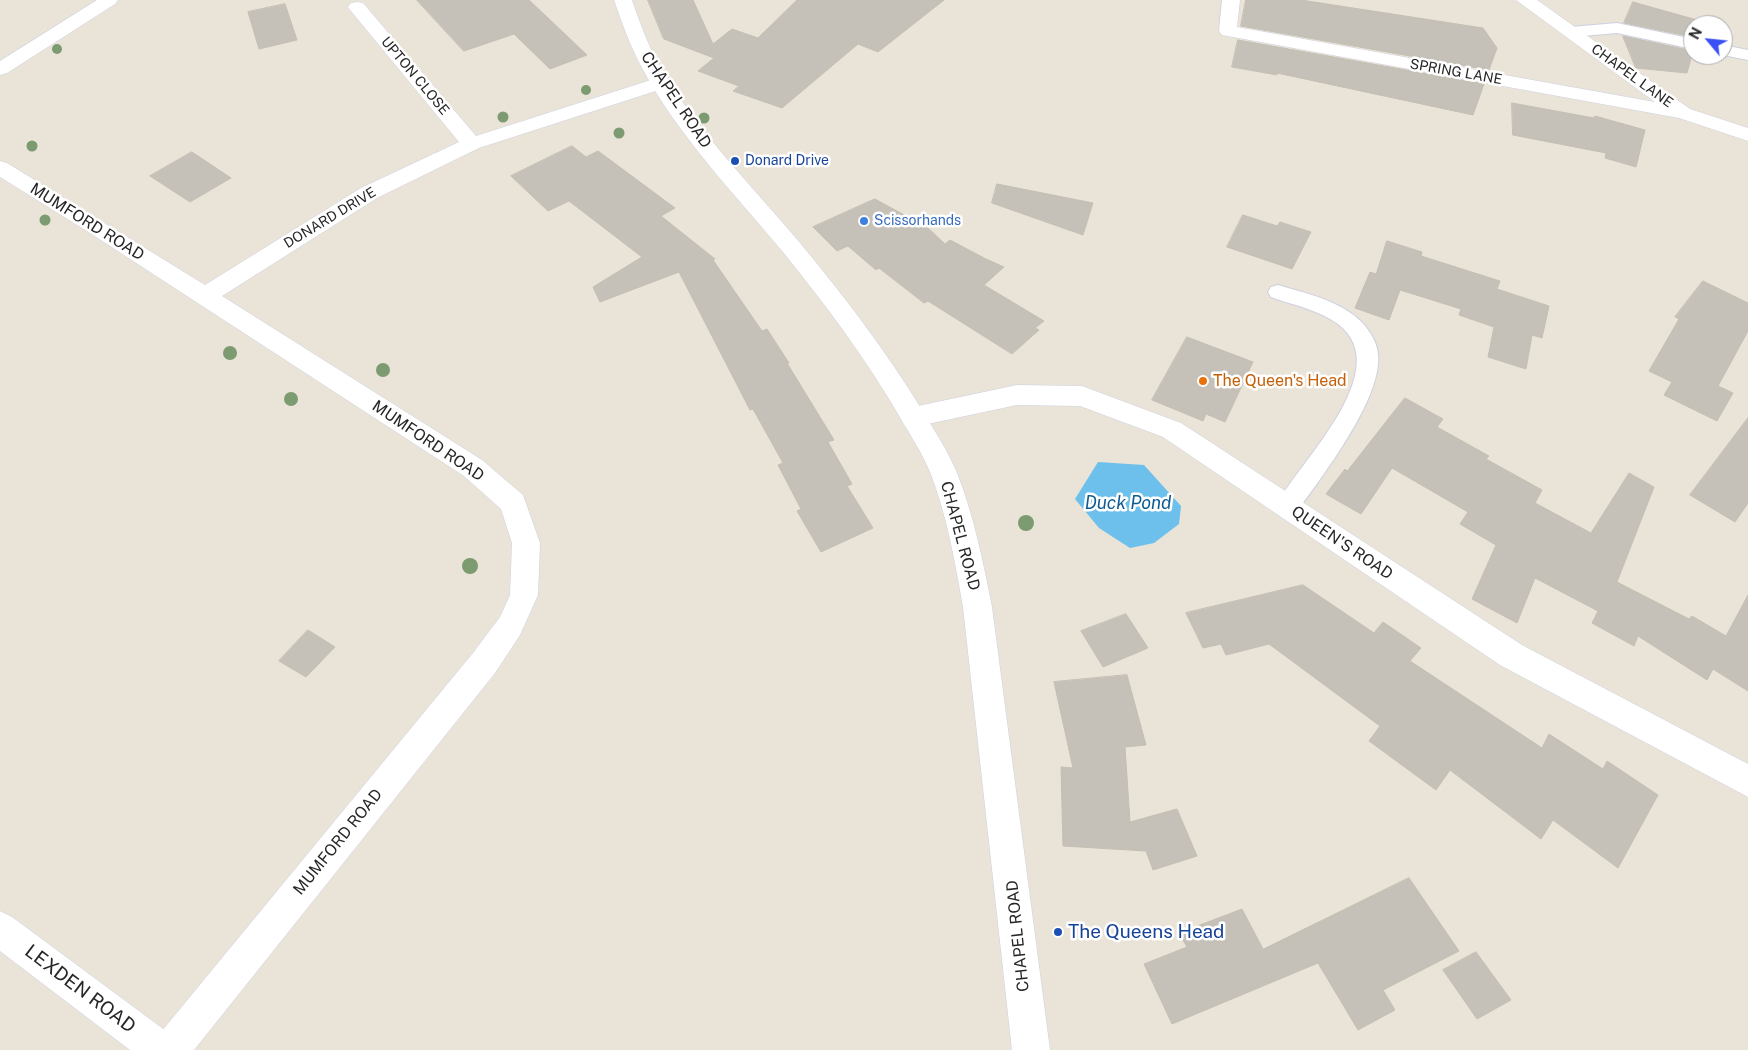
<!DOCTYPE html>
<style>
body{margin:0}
#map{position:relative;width:1748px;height:1050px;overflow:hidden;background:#eae3d8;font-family:"Public Sans",sans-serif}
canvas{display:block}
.north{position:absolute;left:1683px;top:15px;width:50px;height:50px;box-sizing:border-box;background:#fff;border:1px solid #a9a9a9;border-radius:50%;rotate:298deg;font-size:14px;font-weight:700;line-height:20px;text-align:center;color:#272727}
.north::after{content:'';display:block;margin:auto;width:18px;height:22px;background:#3a50f5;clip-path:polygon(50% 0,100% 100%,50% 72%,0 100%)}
</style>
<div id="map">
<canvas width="1748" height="1050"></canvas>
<div class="north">N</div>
</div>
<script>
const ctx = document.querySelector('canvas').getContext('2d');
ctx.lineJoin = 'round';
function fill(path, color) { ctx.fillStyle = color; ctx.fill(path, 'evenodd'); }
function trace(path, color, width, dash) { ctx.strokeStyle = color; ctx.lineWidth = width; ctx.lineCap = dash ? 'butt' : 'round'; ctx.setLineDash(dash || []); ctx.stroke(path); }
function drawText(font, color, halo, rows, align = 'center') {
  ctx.font = font + ' "Public Sans",sans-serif'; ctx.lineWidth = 5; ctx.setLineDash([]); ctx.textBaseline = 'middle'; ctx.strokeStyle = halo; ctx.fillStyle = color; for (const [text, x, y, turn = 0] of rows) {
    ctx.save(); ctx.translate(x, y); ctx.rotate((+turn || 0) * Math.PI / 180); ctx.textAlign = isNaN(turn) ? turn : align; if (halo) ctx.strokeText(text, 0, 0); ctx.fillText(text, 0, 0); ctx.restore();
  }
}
const water = new Path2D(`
 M1098,462L1144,465L1181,506L1179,524L1154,543L1130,548L1099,528L1075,499Z`);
const building = new Path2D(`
 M417,0H529L587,55L550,69L514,34L464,51Z
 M648,0H693L713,44L732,29L758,38L797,0H944L878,52L858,44L782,108L733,91L739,86L698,71L714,58L664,39Z
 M1246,0H1301L1483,28L1497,48L1489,70L1241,26Z
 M1633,2L1704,22L1703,25H1693V37L1624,23Z
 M285,4L297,40L259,49L248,12Z
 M1623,36L1693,51L1687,73L1636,68Z
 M1238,40L1484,84L1473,115L1277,73V75L1232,67Z
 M1512,103L1594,118L1595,116L1645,130L1636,167L1605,158L1606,153L1513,135Z
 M572,146L586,157L598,151L675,208L661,216L715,259L713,260L762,331L767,329L789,363H787L834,440L828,442L852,484L847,486L873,528L821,552L797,511L801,509L778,465L783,463L753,409L750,410L679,272L600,302L593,287L642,257L569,201L548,211L511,176Z
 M192,152L231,178L190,202L150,176Z
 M997,184L1093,203L1083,235L992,203Z
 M875,199L928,228L945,244L950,240L986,259L1004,267L984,285L1044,321L1035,328L1039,330L1012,354L928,301L924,303L879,268L876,270L848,246L837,251L813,227Z
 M1243,215L1277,226L1280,222L1311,232L1292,269L1227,247Z
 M1387,241L1422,252L1421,256L1500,281L1497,289L1549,306L1542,338L1532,335L1526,369L1488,357L1494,327L1459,315L1461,309L1400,290L1389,320L1355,308L1370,272L1376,274Z
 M1703,281L1748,303V331L1718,386L1733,393L1717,421L1664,395L1672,382L1649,371L1679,319L1675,317Z
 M1187,337L1253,362L1225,422L1206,414L1203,421L1152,400Z
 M1405,398L1443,419L1437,427L1489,456L1486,459L1542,490L1535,503L1591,533L1629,473L1654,487L1617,582L1689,619L1692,616L1726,636L1748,595V691L1713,669L1707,680L1638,636L1634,646L1592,623L1598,611L1535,578L1517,623L1472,599L1496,545L1460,524L1468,512L1392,468L1361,514L1326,494L1345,469L1347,471Z
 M1748,418V503L1735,522L1690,495Z
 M1303,585L1374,633L1383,622L1421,648L1410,661L1542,748L1549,734L1603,769L1607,761L1658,795L1618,868L1553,820L1541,839L1450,770L1436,790L1369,741L1380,726L1269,644L1226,655L1221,644L1203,648L1186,613Z
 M1126,614L1148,648L1103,667L1081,631Z
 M308,630L335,647L306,677L279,661Z
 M1127,675L1146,745L1125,747L1130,822L1177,809L1197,856L1153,870L1146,851L1063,846L1061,767L1073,768L1054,682Z
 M1409,878L1459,951L1383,990L1395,1010L1358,1030L1318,963L1172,1024L1144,964L1187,947L1179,933L1242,909L1263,949Z
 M1476,952L1511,1000L1477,1019L1443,970Z`);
const service = new Path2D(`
 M1617,23L1693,39V49L1617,33L1571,37L1565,35L1563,32L1565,29L1571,27Z
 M1723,45L1748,50V60L1723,55Z
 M1278,285C1302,292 1332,299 1352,314C1364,322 1377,339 1378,354C1383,398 1321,478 1295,514L1287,517L1279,514L1275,507C1297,464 1398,370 1338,324C1319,310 1293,305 1271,297L1268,292L1271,287Z`);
const minor = new Path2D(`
 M97,0H118L115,4L7,73L0,75V61Z
 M1222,0H1240L1237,27L1655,102L1516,0H1537L1690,109L1748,128V141L1679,118L1222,35L1219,31Z
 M357,2L363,3L476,136L654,79L661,77L668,79L671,83L668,87L479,148L377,198L222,296L482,460L523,495L540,543L538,595L520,635L495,673L194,1050H151L157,1037L473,653L500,617L510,595L512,543L501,509L464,476L87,231L0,177V161L7,163L205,285L361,188L459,142L351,11L348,7L351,3Z
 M1017,385L1082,386L1181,423L1522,645L1748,764V797L1500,665L1163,437L1080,406L1017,405L913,427L904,424L900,417L904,410L913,407Z`);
const tertiary = new Path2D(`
 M614,0H632C640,24 649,47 661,69C699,133 752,186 800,243C844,296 886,351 922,410C934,430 948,451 957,473C974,516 983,562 992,607L1050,1050H1012L963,607C955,562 947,515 930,472C922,453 911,436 901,419C867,360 826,305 783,252C734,193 677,135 641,66C630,45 622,23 614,0Z
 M0,911L12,917L174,1037L180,1050H130L0,951Z`);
const trees = [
 [57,49,5],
 [586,90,5],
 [503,117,5.5],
 [704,118,5.5],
 [619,133,5.5],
 [32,146,5.5],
 [45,220,5.5],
 [230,353,7],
 [383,370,7],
 [291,399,7],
 [1026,523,8],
 [470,566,8]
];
const markers = [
 [735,161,5,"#1a4fb4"],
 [864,221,5,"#3f7fe0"],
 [1203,381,5,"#e8710a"],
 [1058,932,5,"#1a4fb4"]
];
const farStreetnames = [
 ["SPRING LANE",1456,72,10],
 ["UPTON CLOSE",415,76,50],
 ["CHAPEL LANE",1632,76,36],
 ["DONARD DRIVE",330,218,-31]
];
const farTransitnames = [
 ["Donard Drive",745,161]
];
const farShopnames = [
 ["Scissorhands",874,221]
];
const streetNames = [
 ["CHAPEL ROAD",676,100,56],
 ["MUMFORD ROAD",87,222,32],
 ["MUMFORD ROAD",428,441,34],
 ["CHAPEL ROAD",960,536,75],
 ["QUEEN'S ROAD",1342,543,34],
 ["MUMFORD ROAD",338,842,-51],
 ["CHAPEL ROAD",1018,936,-96]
];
const foodNames = [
 ["The Queen's Head",1213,381]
];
const waterNames = [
 ["Duck Pond",1128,503]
];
const nearTransitnames = [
 ["The Queens Head",1068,932]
];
const nearStreetnames = [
 ["LEXDEN ROAD",80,989,37]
];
fill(water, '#6cc0eb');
fill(building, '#c5c0b8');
trace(building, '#c4bfb2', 1);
trace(service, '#ced0e0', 2);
trace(minor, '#ced0e0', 1);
trace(tertiary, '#ced0e0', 1);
fill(service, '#fff');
fill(minor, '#fff');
fill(tertiary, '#fff');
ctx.fillStyle = '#7d9b70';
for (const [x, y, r] of trees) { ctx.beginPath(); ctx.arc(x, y, r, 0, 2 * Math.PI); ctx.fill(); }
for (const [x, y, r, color] of markers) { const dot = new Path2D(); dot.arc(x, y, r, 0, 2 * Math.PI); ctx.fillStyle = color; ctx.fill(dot); trace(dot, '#fff', 2); }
drawText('14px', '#272727', '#fff', farStreetnames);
drawText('14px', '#164399', '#fff', farTransitnames, 'left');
drawText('14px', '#366cbe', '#fff', farShopnames, 'left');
drawText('16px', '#272727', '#fff', streetNames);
drawText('16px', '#c56008', '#fff', foodNames, 'left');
drawText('italic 18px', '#105c92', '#fff', waterNames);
drawText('19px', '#164399', '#fff', nearTransitnames, 'left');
drawText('19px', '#272727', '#fff', nearStreetnames);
</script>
